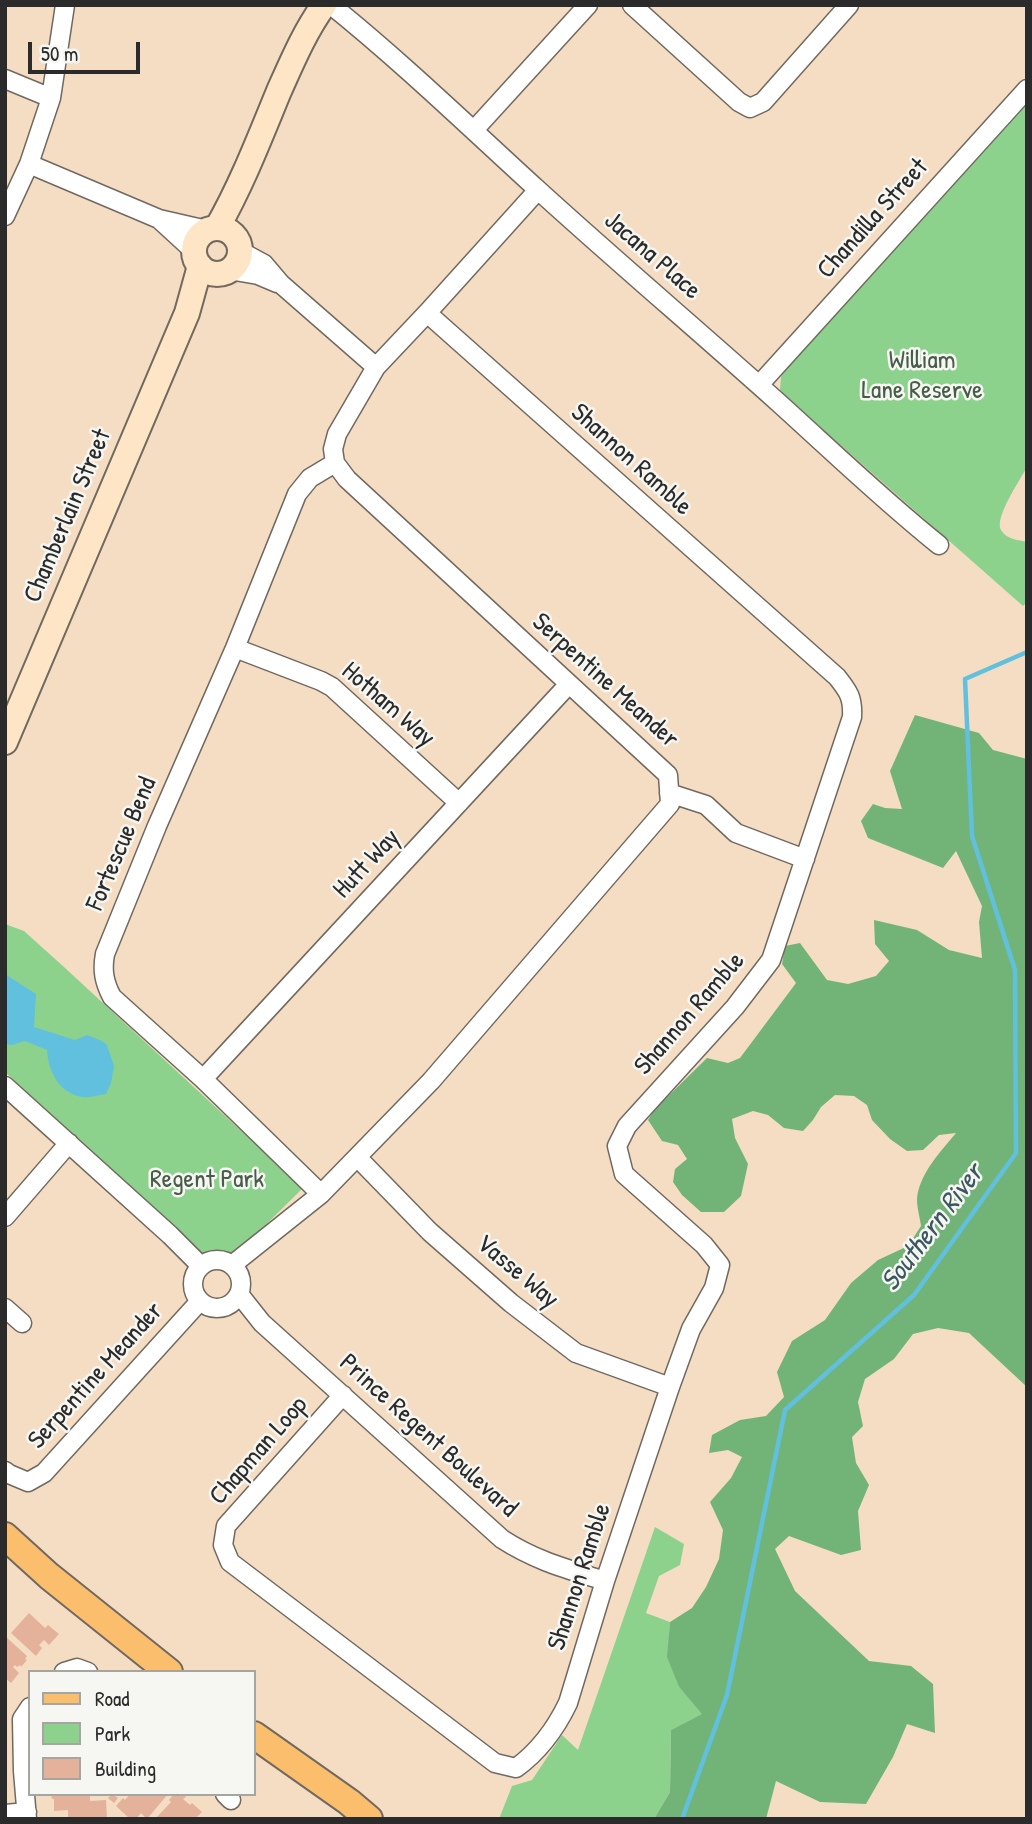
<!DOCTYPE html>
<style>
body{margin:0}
#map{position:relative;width:1032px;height:1824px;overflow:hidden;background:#f4ddc3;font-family:"Patrick Hand",sans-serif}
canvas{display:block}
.frame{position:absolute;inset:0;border:7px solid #2b2b2b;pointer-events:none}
.legend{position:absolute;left:28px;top:1670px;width:228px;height:126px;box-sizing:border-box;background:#f6f6f2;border:2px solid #a5a5a2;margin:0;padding:9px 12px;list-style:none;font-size:21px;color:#2b2b2b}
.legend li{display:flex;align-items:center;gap:14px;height:35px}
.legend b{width:35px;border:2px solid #a5a5a2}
.scale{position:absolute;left:28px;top:42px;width:112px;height:32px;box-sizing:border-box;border:4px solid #2b2b2b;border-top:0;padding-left:9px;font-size:21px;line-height:24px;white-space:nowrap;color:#2b2b2b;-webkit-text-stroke:5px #f6f6f2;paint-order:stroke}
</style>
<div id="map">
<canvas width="1032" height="1824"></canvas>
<div class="frame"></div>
<ul class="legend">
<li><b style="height:9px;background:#fabe6d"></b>Road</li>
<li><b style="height:19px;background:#8dd28c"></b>Park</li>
<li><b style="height:19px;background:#e4b29a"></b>Building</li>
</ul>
<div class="scale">50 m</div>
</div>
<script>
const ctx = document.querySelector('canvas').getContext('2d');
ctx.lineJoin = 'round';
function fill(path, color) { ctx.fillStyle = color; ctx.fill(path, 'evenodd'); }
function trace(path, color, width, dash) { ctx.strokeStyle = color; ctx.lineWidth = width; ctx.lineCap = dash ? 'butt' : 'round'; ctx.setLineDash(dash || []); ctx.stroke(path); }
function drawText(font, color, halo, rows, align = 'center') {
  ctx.font = font + ' "Patrick Hand",sans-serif'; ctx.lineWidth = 5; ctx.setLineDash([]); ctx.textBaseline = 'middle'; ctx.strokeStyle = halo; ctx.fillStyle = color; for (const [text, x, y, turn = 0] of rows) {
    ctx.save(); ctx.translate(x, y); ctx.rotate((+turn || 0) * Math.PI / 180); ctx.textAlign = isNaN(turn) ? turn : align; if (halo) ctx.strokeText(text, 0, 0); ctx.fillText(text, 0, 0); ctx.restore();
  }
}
const green = new Path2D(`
 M1027,101V467C1020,480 994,518 1001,530C1006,539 1018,540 1027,542V602L1023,606L786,397L780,390L781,377L785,370Z
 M5,924L24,931L64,967L303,1188L232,1258L218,1261L204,1258L5,1072Z
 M655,1527L684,1544L680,1565L659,1576L646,1613L670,1622L668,1657L679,1687L703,1714L671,1730L670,1792L654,1819H499L512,1786L532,1780L562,1735L578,1750Z`);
const forest = new Path2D(`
 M915,715L979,733L993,750L1027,759V1387L969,1333L938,1328L913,1334L894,1359L865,1379L858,1402L863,1426L852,1437L856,1463L869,1485L858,1511L861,1550L841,1555L789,1536L775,1549L795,1591L869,1661L911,1666L933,1684L935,1733L907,1724L893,1757L866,1804L820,1802L776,1781L766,1819H654L670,1792L671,1730L702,1714L679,1687L667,1657L670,1622L692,1608L706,1587L719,1559L723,1530L710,1502L731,1478L742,1457L728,1450L709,1453L712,1435L740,1420L766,1416L784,1397L777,1372L792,1341L825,1320L851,1283L878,1260L908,1246L921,1226C920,1218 917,1208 917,1199C919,1174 941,1151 956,1133L939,1135L923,1150L907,1151L890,1139L872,1120L867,1105L854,1096L835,1095L821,1107L813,1120L803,1131L784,1128L768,1115L753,1111L732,1119L735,1138L748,1164L741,1196L724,1212H701L682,1195L673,1182L675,1169L687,1159L678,1145L662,1141L648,1120L655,1109L707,1058L728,1063L740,1058L796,983L782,964L785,946L800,943L827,980L848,984L876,976L889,961L875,944L874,920L917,930L949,950L982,958L979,922L982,906L956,851L943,868L868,838L861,821L873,804L885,808L902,809L890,771Z`);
const water = new Path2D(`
 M5,974L36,994L34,1027L75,1040L87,1035L102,1041L107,1045L114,1066L111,1083L106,1094C98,1095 90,1098 83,1097C59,1094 48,1071 47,1050L25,1041L12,1045L5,1044Z`);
const stream = new Path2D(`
 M682,1819L727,1695L785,1410L914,1295L1016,1153L1015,970L972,836L965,679L1027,652`);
const building = new Path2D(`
 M29,1613L45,1628L48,1625L59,1634L49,1645L44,1640L39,1645L42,1648L36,1656L11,1633Z
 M5,1636L27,1656L25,1659L27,1660L21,1667L20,1665L17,1667L15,1665L13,1667L19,1673L11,1683L5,1678Z
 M51,1794H90V1801L106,1800L107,1818L68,1819V1810L54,1811V1799H52Z
 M112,1794L118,1798L114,1803L108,1798Z
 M130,1794H168L147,1819L141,1813L136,1819H130L116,1806L123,1798L125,1800Z
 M174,1794H183L186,1797L183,1799L190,1805L192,1803L202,1812L195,1819H155L171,1802L169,1800Z`);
const street = new Path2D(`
 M331,5C403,63 469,127 537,189C617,262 700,332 780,404C833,452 884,501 939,545
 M632,5L739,102L750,108L763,102L849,5
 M5,79L51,98
 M474,130L588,5
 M29,164L159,219L207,230
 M5,216L29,164L51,98L65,5
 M159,219L195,252
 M240,251L264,264L281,284L376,367
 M229,270L258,275L277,283
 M759,385L1027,89
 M235,648L321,681L332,687L459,803
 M669,793L706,805L736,833L805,859
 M203,1079L569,684
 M5,1086L170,1235L201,1266
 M357,1157L430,1232L511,1303L576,1353L670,1387
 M321,1194L203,1079L112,997C104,982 102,970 105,954L157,826L235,648L297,494L310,478L335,463
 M5,1217L69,1143
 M193 1284a24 24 0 1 1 48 0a24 24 0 1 1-48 0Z
 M232,1265L321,1194L431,1081L670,804L668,775L347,479L335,463L333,449L337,434L376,367L427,313L538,190
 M239,1294L262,1323L502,1539C536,1561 567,1569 605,1581
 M5,1308L22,1323
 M343,1395L226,1526L223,1545L230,1562L495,1763L516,1768C538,1752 556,1728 568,1703L605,1581L670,1387L691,1329L714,1288L720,1265L704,1245L624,1174L617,1146L627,1126L735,1007L771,960L852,717C853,698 849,692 837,677L427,313
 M5,1471L9,1474L28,1482L44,1473L200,1301
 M64,1672L77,1668L88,1672
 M225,1794L231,1800
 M5,1814L27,1812
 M27,1819L23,1771L22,1719L30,1707`);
const secondary = new Path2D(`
 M217,228C242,184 260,137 279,91C292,62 305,31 324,5
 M194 251a23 23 0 1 1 46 0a23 23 0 1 1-46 0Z
 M5,742L187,313L200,266`);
const primary = new Path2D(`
 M5,1536L49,1576L169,1672
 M254,1735L349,1802L369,1819`);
const streetNames = [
 ["Chandilla Street",873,219,-48],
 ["Jacana Place",652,256,41],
 ["Shannon Ramble",631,460,42],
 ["Chamberlain Street",68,516,-67],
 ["Serpentine Meander",605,681,42],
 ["Hotham Way",388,705,41],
 ["Fortescue Bend",122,844,-67],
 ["Hutt Way",367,864,-47],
 ["Shannon Ramble",690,1014,-49],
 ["Vasse Way",517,1272,40],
 ["Serpentine Meander",96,1376,-48],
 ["Prince Regent Boulevard",428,1436,42],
 ["Chapman Loop",259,1451,-49],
 ["Shannon Ramble",580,1577,-72]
];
const parkNames = [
 ["William",922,361],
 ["Lane Reserve",922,391],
 ["Regent Park",207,1180]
];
const waterNames = [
 ["Southern River",933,1228,-53]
];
fill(green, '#8dd28c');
fill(forest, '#72b478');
fill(water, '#60c0de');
trace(stream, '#60c0de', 4.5);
fill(building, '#e4b29a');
trace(street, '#716960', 21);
trace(secondary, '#716960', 28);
trace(primary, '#716960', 30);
trace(street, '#fff', 18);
trace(secondary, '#fde5c5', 24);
trace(primary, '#fabe6d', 26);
drawText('26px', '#2b2b2b', '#f6f6f2', streetNames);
drawText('26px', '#485d48', '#f6f6f2', parkNames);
drawText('italic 28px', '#3b5861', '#f6f6f2', waterNames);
</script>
